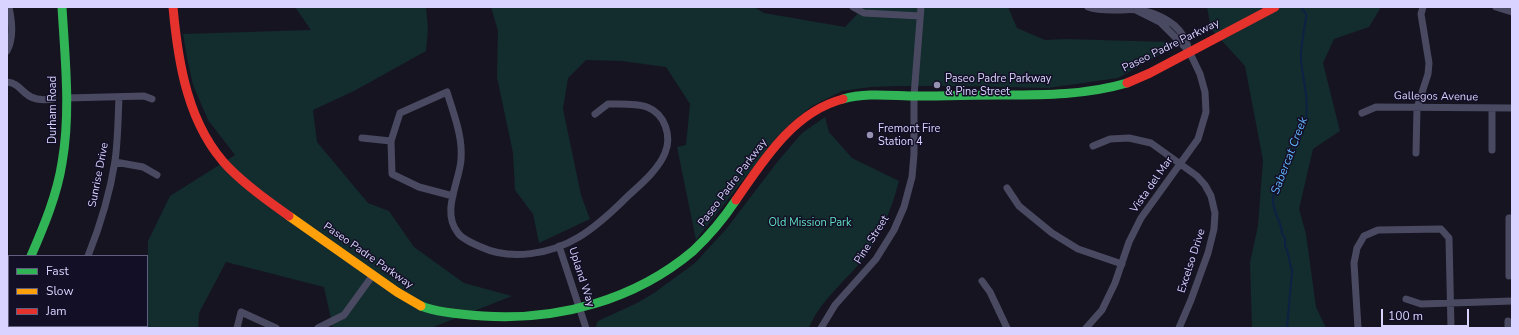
<!DOCTYPE html>
<style>
body{margin:0}
#map{position:relative;width:1519px;height:335px;overflow:hidden;background:#161421;font-family:"Nunito Sans",sans-serif}
canvas{display:block}
.frame{position:absolute;inset:0;border:8px solid #d9d4ff;pointer-events:none}
.legend{position:absolute;left:8px;top:255px;width:140px;height:72px;box-sizing:border-box;background:#130f26;border:1px solid #625e7d;margin:0;padding:5px 7px;list-style:none;font-size:12px;color:#d9d4ff}
.legend li{display:flex;align-items:center;gap:8px;height:20px}
.legend b{width:20px;border:1px solid #625e7d}
.scale{position:absolute;left:1381px;top:309px;width:88px;height:18px;box-sizing:border-box;border:2px solid #d9d4ff;border-top:0;padding-left:5px;font-size:12px;line-height:14px;white-space:nowrap;color:#d9d4ff;-webkit-text-stroke:3px #130f26;paint-order:stroke}
</style>
<div id="map">
<canvas width="1519" height="335"></canvas>
<div class="frame"></div>
<ul class="legend">
<li><b style="height:5px;background:#30b455"></b>Fast</li>
<li><b style="height:5px;background:#ff9f0a"></b>Slow</li>
<li><b style="height:5px;background:#e5322d"></b>Jam</li>
</ul>
<div class="scale">100 m</div>
</div>
<script>
const ctx = document.querySelector('canvas').getContext('2d');
ctx.lineJoin = 'round';
function fill(path, color) { ctx.fillStyle = color; ctx.fill(path, 'evenodd'); }
function trace(path, color, width, dash) { ctx.strokeStyle = color; ctx.lineWidth = width; ctx.lineCap = dash ? 'butt' : 'round'; ctx.setLineDash(dash || []); ctx.stroke(path); }
function drawText(font, color, halo, rows, align = 'center') {
  ctx.font = font + ' "Nunito Sans",sans-serif'; ctx.lineWidth = 3; ctx.setLineDash([]); ctx.textBaseline = 'middle'; ctx.strokeStyle = halo; ctx.fillStyle = color; for (const [text, x, y, turn = 0] of rows) {
    ctx.save(); ctx.translate(x, y); ctx.rotate((+turn || 0) * Math.PI / 180); ctx.textAlign = isNaN(turn) ? turn : align; if (halo) ctx.strokeText(text, 0, 0); ctx.fillText(text, 0, 0); ctx.restore();
  }
}
const green = new Path2D(`
 M295,7H426L428,29L426,51L354,91L313,110L317,142L368,203L389,211L414,247L464,283L512,296L431,328H333L324,287L226,262L199,313L198,328H143V326H147L148,241L170,196L235,155L208,120L193,85L187,58L183,34L311,30Z
 M491,7H754L764,13L845,27L864,7H1008L1017,28L1045,40L1065,39L1170,42L1164,52L1118,78L1048,88L962,86H895L871,87L842,91L812,106L792,122L777,137L696,240L677,147L686,145L690,104L666,67L622,61L586,60L568,78L563,109L581,195L590,219L539,243L533,214L515,190L513,153L497,77L498,31Z
 M1207,7H1381L1369,27L1334,39L1323,63L1340,131L1313,149L1299,209L1306,234L1316,307L1326,328H1252L1250,262L1258,226L1263,160L1245,66L1211,29Z
 M825,117L829,132L852,158L899,181C891,212 879,240 858,265C841,285 819,303 809,328H595L598,321L637,303L654,293L695,263L727,228L778,161L802,133Z`);
const stream = new Path2D(`
 M1287,328L1292,271L1287,250L1285,246V238L1282,234C1282,222 1272,211 1273,199C1277,170 1301,148 1306,119C1309,100 1303,80 1301,61C1300,47 1304,32 1306,18V14L1301,7`);
const street = new Path2D(`
 M853,7L864,13L920,16
 M1088,7C1099,11 1110,10 1122,10C1142,8 1158,13 1174,25C1182,32 1187,40 1189,51
 M1496,7L1512,12
 M7,51C14,37 12,22 9,7
 M7,82C19,83 21,92 31,97C37,100 46,100 53,99
 M67,98L144,96L152,99
 M1362,113L1376,107L1512,108
 M362,138L391,141
 M1093,146L1110,139L1129,138L1151,143L1197,176L1205,185L1211,196L1215,213L1214,229L1208,253L1191,300L1179,328
 M1492,150V108
 M1416,153L1417,108L1428,74L1429,63L1421,14L1423,7
 M115,162L143,167L157,175
 M1007,188L1019,206L1052,233L1078,249L1122,264
 M453,196L419,187L392,174L391,141L400,113L447,92C454,115 463,137 461,160C459,183 441,212 458,233C462,239 474,244 481,247C511,261 551,254 579,237C597,226 613,211 628,196C641,184 658,170 665,153C672,136 665,114 647,107C636,103 620,104 608,104L595,114
 M559,246L586,328
 M88,256C100,226 110,193 115,161C118,140 118,118 119,97
 M1509,276V218H1512
 M982,281L990,292L1007,328
 M1406,299L1421,304L1512,301
 M1508,321V328
 M131,326V328
 M47,328L48,326
 M237,328L241,312L276,328
 M318,328L344,315L373,275
 M821,328L835,305L876,259L894,230L904,207L912,177L914,154V96L921,7
 M1086,328L1102,310L1115,283L1129,242L1141,218L1198,139L1206,112L1205,92L1200,74L1189,51L1160,22L1136,10
 M1358,328L1354,263L1357,248L1364,236L1378,230L1441,229L1449,238L1451,328`);
const fast = new Path2D(`
 M843,99C867,92 893,96 918,96C947,96 975,95 1003,95C1045,95 1086,95 1127,83
 M31,256C44,226 57,195 62,163C71,112 65,59 62,7
 M421,306C436,312 467,315 483,316C558,321 635,300 693,251C709,236 724,218 736,200`);
const slow = new Path2D(`
 M289,216L397,292L421,306`);
const jam = new Path2D(`
 M173,7C178,63 188,126 229,168C247,186 268,201 289,216
 M1127,83L1150,73L1275,7
 M736,200C763,161 793,112 843,99
 M7,294L9,291`);
const markers = [
 [937,85,4,"#9591b1"],
 [870,135,4,"#9591b1"]
];
const streetNames = [
 ["Paseo Padre Parkway",1171,46,-26],
 ["Gallegos Avenue",1436,97,1],
 ["Durham Road",53,110,-90],
 ["Sunrise Drive",99,175,-79],
 ["Paseo Padre Parkway",733,183,-53],
 ["Vista del Mar",1152,185,-55],
 ["Pine Street",872,240,-58],
 ["Paseo Padre Parkway",368,256,35],
 ["Excelso Drive",1192,261,-72],
 ["Upland Way",581,277,72]
];
const poiNames = [
 ["Paseo Padre Parkway",945,79],
 ["& Pine Street",945,92],
 ["Fremont Fire",878,129],
 ["Station 4",878,142]
];
const parkNames = [
 ["Old Mission Park",810,223]
];
const waterNames = [
 ["Sabercat Creek",1290,156,-69]
];
fill(green, '#132c2d');
trace(stream, '#0d2144', 2);
trace(street, '#4a4962', 7);
trace(fast, '#30b455', 9);
trace(slow, '#ff9f0a', 9);
trace(jam, '#e5322d', 9);
for (const [x, y, r, color] of markers) { const dot = new Path2D(); dot.arc(x, y, r, 0, 2 * Math.PI); ctx.fillStyle = color; ctx.fill(dot); trace(dot, '#130f26', 1.5); }
drawText('11px', '#d9d4ff', '#130f26', streetNames);
drawText('11px', '#d9d4ff', '#130f26', poiNames, 'left');
drawText('11px', '#5fe0c0', '#130f26', parkNames);
drawText('italic 12px', '#62b6ff', '#130f26', waterNames);
</script>
